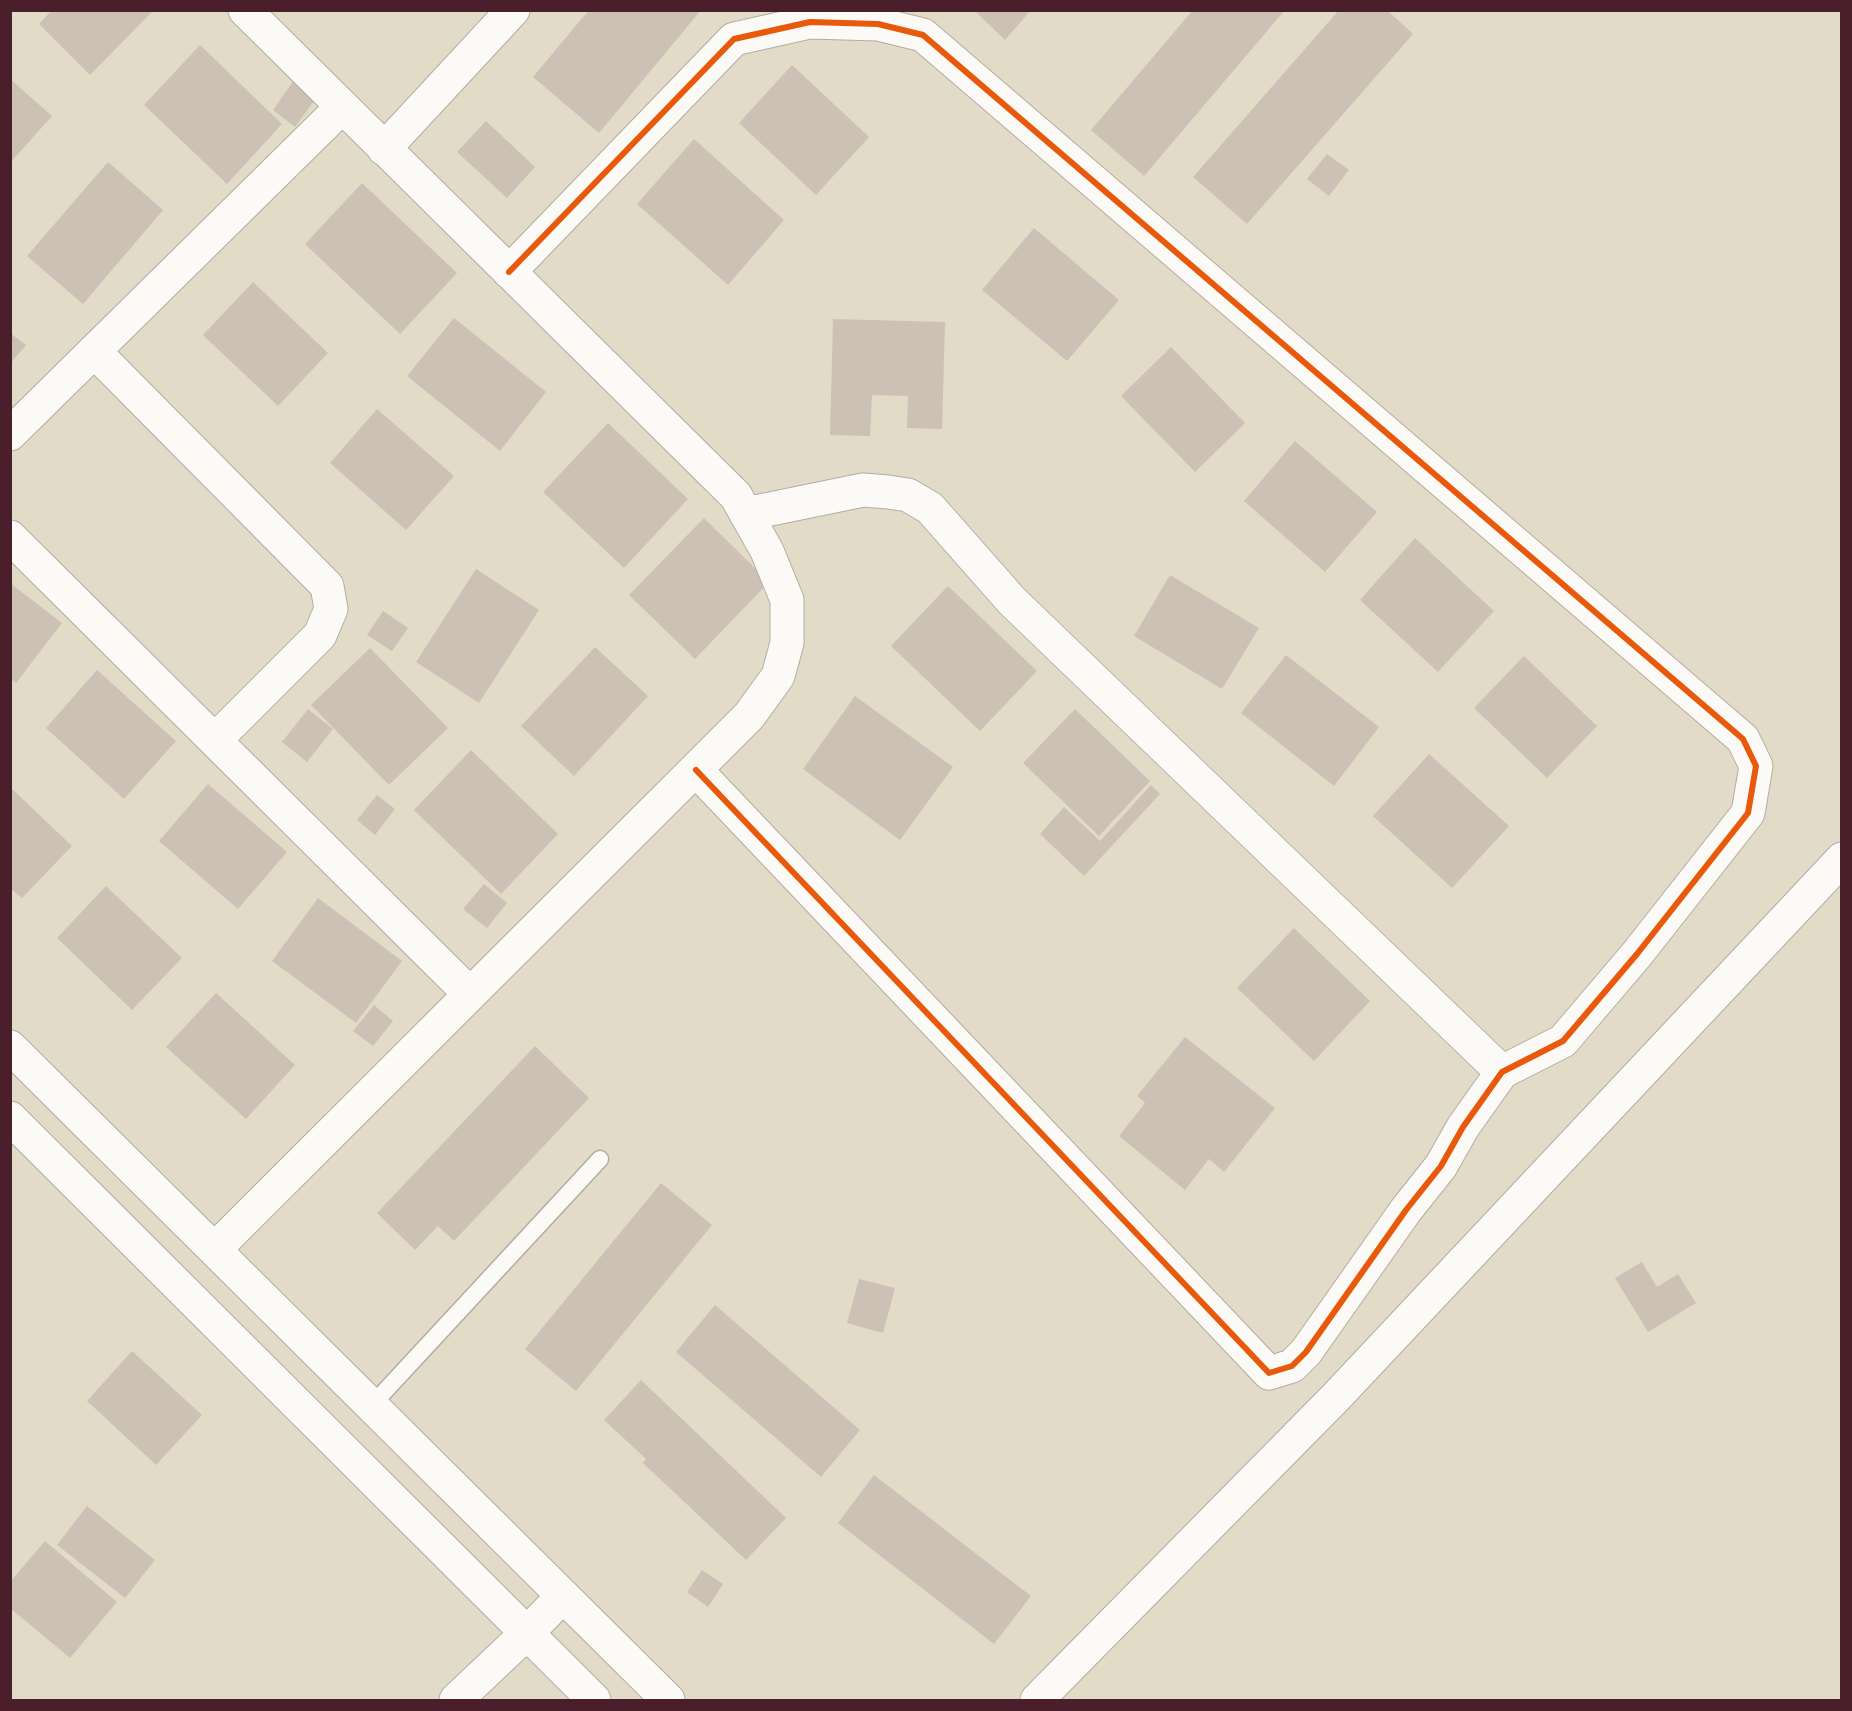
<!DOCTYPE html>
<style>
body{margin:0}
#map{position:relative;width:1852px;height:1711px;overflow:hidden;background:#e2dbc8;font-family:Kalam,sans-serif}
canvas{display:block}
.frame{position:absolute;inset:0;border:12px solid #4a1f2b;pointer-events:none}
</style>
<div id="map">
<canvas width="1852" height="1711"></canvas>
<div class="frame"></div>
</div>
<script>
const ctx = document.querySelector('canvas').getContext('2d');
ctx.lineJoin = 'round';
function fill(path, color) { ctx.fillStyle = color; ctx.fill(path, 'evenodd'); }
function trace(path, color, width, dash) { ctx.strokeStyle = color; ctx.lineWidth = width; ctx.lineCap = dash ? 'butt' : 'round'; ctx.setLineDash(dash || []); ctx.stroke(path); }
const building = new Path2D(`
 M52,10H154L90,75L39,24Z
 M589,10H701L599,133L533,77Z
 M974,10H1031L1005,40Z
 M1193,10H1285L1144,176L1091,130Z
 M1339,10H1387L1413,34L1247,224L1193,177Z
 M200,45L282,124L227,184L144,105Z
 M792,65L869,137L816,195L739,123Z
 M296,77L319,94L295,127L273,110Z
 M10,79L52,116L10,163Z
 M486,121L535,167L507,198L457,152Z
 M694,139L784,220L728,285L637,204Z
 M1327,154L1349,170L1329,196L1307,179Z
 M108,162L163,210L83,304L27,256Z
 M362,183L457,273L400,334L305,244Z
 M1034,228L1119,300L1067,361L982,290Z
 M253,282L328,353L278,406L203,335Z
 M454,318L546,392L500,451L407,376Z
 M833,319L945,322L942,429L907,428L908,396L872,395L870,436L830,435Z
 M10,333L26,345L10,364Z
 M1171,347L1245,423L1195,472L1121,396Z
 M377,409L454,476L406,530L330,463Z
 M608,423L688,499L624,568L543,492Z
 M1295,441L1377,512L1325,572L1244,501Z
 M704,518L769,582L695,659L629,595Z
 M1415,538L1494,611L1438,672L1360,600Z
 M476,569L539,610L479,703L416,662Z
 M1170,575L1259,628L1222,689L1134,636Z
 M10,583L62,623L16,683L10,678Z
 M948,586L1037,671L980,731L891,646Z
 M383,611L408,628L392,651L367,635Z
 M595,647L648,696L574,776L521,726Z
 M370,648L448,728L389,785L311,705Z
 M1286,655L1379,727L1334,786L1241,713Z
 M1524,656L1597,726L1547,778L1474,708Z
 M97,670L176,741L124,799L46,728Z
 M855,696L953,767L900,840L803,769Z
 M308,709L333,729L307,762L282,742Z
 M1075,709L1150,781L1099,836L1023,763Z
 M471,750L558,834L501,894L414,810Z
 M1429,754L1509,826L1452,888L1373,816Z
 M208,784L287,852L238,909L159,841Z
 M1151,785L1160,794L1084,876L1040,834L1064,807L1100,841Z
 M10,787L72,846L22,898L10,888Z
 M377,795L395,809L375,835L357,820Z
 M484,884L507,903L487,928L463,909Z
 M106,886L182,958L132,1010L57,938Z
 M318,898L402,961L356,1023L272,961Z
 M1294,928L1370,1001L1314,1061L1237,988Z
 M216,993L295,1065L246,1119L166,1047Z
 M374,1005L393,1021L373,1046L353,1031Z
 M1185,1037L1275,1108L1224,1172L1209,1159L1185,1190L1119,1136L1145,1103L1137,1096Z
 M535,1046L589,1098L454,1241L438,1226L415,1250L377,1213Z
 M661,1183L712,1225L576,1391L525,1349Z
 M1642,1262L1657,1287L1678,1274L1696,1303L1648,1332L1615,1278Z
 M859,1279L895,1288L883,1333L847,1323Z
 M715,1305L860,1430L821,1477L676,1352Z
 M132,1351L202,1415L156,1465L87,1401Z
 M641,1380L786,1518L746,1560L643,1463L646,1459L604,1420Z
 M874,1475L1031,1596L994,1644L838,1523Z
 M87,1506L155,1560L125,1598L57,1545Z
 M45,1541L117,1602L70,1658L10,1608V1582Z
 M702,1570L723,1584L708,1607L687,1592Z`);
const service = new Path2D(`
 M372,1405L600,1159`);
const minor = new Path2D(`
 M384,149L513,10
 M509,272L734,39L810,22L878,24L923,35L1743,739L1756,766L1748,813L1637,954L1563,1041L1502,1072L1463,1127L1441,1166L1406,1210L1306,1352L1292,1366L1269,1373L696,770
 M94,351L327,586L331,609L320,635L215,740
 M10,434L342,107
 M746,514L863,490L888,492L908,495L930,508L1012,601L1502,1072
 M10,537L470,994
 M10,1047L668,1700
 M10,1118L594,1700
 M215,1249L749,716L778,676L787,643V600L767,551L736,496L245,10
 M456,1700L527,1633L563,1596
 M1037,1700L1336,1397L1842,859`);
const cycleway = new Path2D(`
 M509,272L734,39L810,22L878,24L923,35L1743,739L1756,766L1748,813L1637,954L1563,1041L1502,1072L1463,1127L1441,1166L1406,1210L1306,1352L1292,1366L1269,1373L696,770`);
fill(building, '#cdc1b5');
trace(service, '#b4aca1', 19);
trace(minor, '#b4aca1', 35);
trace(service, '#fbfaf7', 16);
trace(minor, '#fbfaf7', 33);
trace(cycleway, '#e8590c', 6);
</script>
